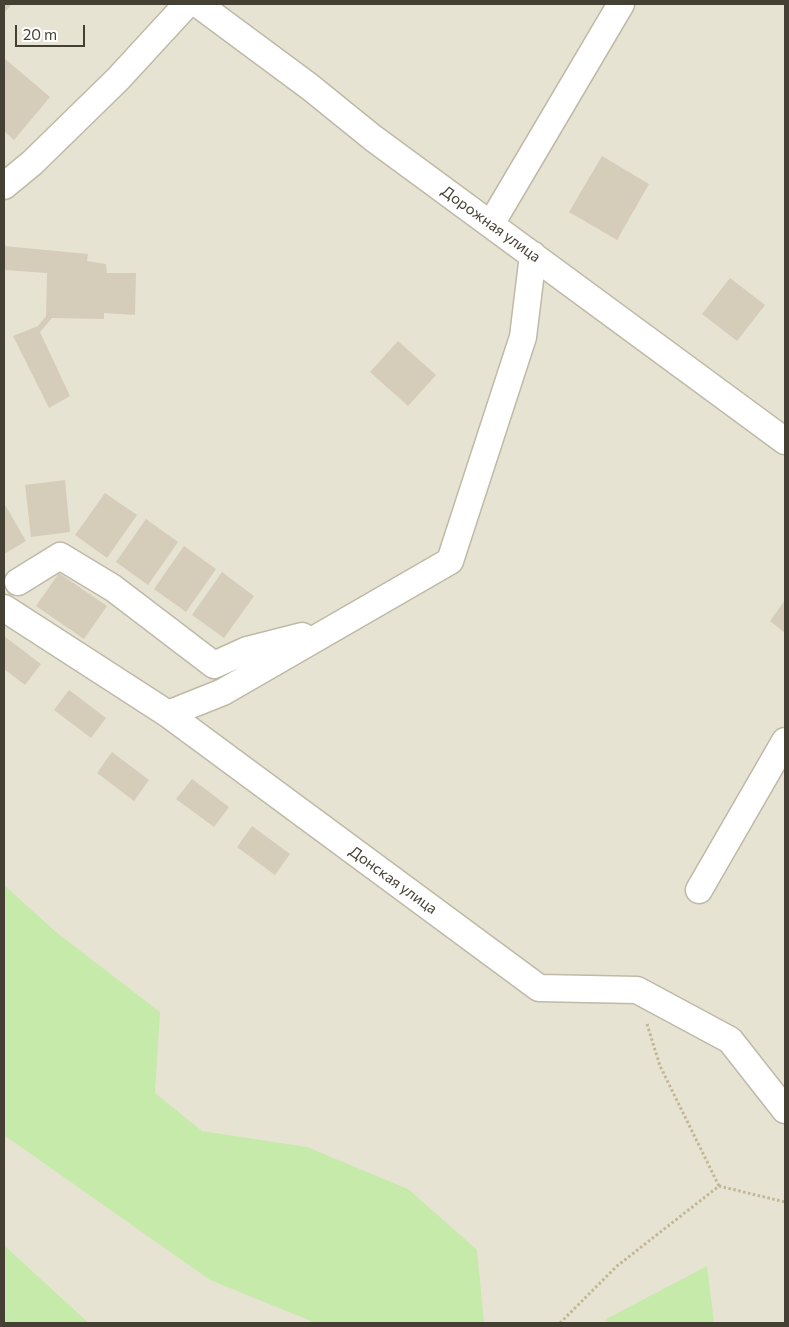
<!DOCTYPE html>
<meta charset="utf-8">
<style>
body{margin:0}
#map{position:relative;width:789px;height:1327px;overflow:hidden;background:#f3f0e4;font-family:Commissioner,sans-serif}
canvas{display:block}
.frame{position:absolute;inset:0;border:5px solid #454034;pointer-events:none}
.scale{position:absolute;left:15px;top:25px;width:70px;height:22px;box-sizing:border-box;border:2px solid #454034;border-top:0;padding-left:6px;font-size:15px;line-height:18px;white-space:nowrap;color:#454034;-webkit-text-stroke:4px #fff;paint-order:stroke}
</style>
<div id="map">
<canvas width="789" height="1327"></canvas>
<div class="frame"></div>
<div class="scale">20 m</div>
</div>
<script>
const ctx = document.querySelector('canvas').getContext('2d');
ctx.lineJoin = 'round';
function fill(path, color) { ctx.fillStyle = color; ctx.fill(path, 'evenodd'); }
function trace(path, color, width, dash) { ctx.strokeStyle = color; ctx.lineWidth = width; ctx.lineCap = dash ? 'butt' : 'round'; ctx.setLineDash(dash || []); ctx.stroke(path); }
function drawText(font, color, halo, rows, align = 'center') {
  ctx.font = font + ' Commissioner,sans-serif'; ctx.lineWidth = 5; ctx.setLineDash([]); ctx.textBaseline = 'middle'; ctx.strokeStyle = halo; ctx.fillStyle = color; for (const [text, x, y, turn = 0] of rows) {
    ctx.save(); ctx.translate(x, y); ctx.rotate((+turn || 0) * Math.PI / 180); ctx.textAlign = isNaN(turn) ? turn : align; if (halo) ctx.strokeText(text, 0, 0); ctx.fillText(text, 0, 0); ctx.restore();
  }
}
const residential = new Path2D(`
 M4,4H785V1323H89L4,1245Z`);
const green = new Path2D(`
 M4,885L57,933L160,1012L155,1093L202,1131L307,1147L408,1189L477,1250L484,1323H316L210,1280L4,1135Z
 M4,1245L89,1323H4Z
 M707,1266L714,1323H604L608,1318Z`);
const building = new Path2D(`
 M4,4H12L4,13Z
 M4,58L50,97L14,140L4,131Z
 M602,156L649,184L617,240L569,212Z
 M4,246L88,254L87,261L106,264L107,273H136L135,315L104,313V319L52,318L40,332L70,396L49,408L13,336L38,326L46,316L47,273L4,270Z
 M730,278L765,305L737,341L702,314Z
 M398,341L436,375L408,406L370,372Z
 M65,480L70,532L31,537L25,485Z
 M105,493L137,515L107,558L75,535Z
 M4,503L26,541L4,554Z
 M146,519L178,542L148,585L116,562Z
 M184,546L216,569L186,612L154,589Z
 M222,572L254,596L224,638L192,615Z
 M59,573L107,606L84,639L36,606Z
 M785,600V633L770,621Z
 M4,636L41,664L25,685L4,669Z
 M69,690L106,718L91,738L54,710Z
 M112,752L149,780L134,801L97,773Z
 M192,779L229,807L214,827L176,799Z
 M252,826L290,854L275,875L237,847Z`);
const path = new Path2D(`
 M647,1024L660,1066L719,1186
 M560,1323L617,1266L719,1186L785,1202`);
const minor = new Path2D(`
 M198,4L310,87L373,138L785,441
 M4,186L32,163L118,79L187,4
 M491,224L621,4
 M18,582L60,556L113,588L214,665L247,650L302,636
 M4,608L168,714L539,988L637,990L730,1040L785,1110
 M168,714L223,692L450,561L523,337L533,255
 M699,890L785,741`);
const streetNames = [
 ["Дорожная улица",491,224,36],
 ["Донская улица",393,880,36]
];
fill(residential, '#e7e3d2');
fill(green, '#c6eaaa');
fill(building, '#d5cdb9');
trace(minor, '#bfb9a6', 29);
trace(path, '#c1b796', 3, [2.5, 2.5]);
trace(minor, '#fff', 26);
drawText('15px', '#454034', '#fff', streetNames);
</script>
